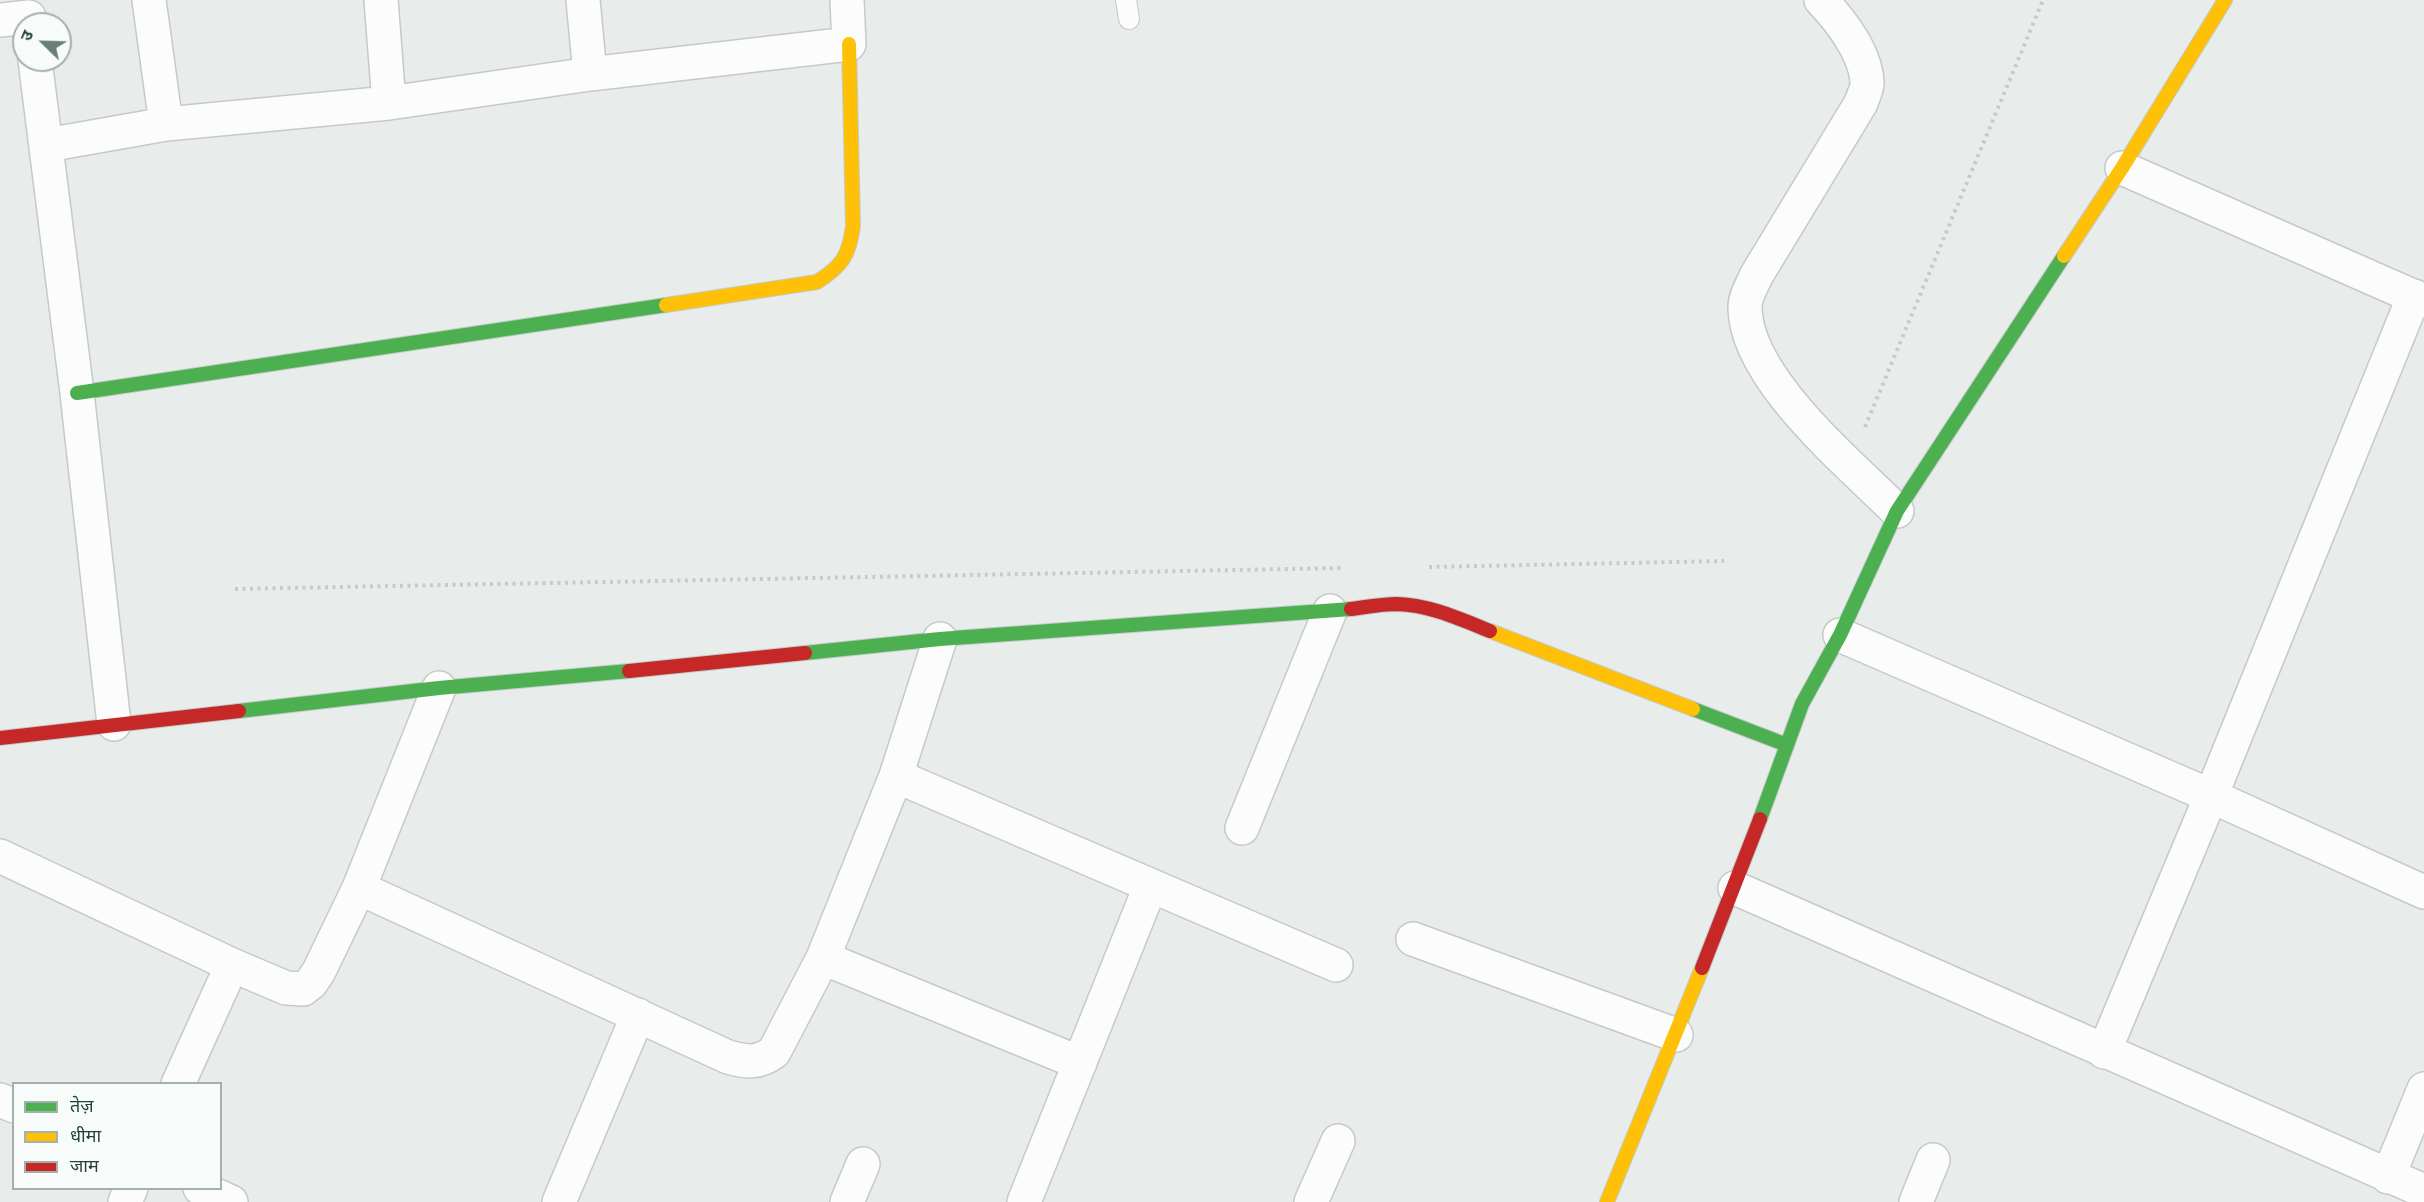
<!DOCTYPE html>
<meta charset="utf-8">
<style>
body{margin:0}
#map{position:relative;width:2424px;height:1202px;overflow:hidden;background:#e8edeb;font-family:"Fira Sans Condensed","Noto Sans Devanagari",sans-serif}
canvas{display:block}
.legend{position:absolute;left:12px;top:1082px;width:210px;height:108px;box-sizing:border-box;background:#f7fbf9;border:2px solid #a3b1ad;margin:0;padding:8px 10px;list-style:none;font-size:18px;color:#24423a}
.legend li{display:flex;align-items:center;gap:12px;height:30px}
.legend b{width:30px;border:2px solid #a3b1ad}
.north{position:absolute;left:12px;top:12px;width:60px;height:60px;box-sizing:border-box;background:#f7fbf9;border:2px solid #a3b1ad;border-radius:50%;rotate:293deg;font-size:16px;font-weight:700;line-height:24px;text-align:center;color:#24423a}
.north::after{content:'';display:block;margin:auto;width:21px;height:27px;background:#697e78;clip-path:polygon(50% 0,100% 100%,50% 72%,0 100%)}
</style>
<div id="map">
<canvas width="2424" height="1202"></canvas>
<ul class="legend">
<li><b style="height:8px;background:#4caf50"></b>तेज़</li>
<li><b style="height:8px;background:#ffc107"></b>धीमा</li>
<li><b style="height:8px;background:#c62828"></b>जाम</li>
</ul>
<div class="north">उ</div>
</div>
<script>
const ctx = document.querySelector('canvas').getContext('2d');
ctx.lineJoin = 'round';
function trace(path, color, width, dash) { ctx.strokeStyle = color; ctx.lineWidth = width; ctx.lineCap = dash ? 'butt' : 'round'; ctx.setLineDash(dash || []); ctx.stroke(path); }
const path = new Path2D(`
 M1865,427L2043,0
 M1429,567L1724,561
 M235,589L1341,568`);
const lane = new Path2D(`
 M1126,0L1129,19`);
const street = new Path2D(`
 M149,0L166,124
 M381,0L389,103
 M583,0L590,74
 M1821,0C1840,20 1865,52 1867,81C1868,88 1863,96 1861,103L1756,276C1753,284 1745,296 1745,306C1744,377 1849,463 1897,511
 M0,20L29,17
 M35,60L77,393L114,724
 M47,145L166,124L389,103L590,74L849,44L847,0
 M2122,168L2424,301
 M1840,635L2211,796L2424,892
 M940,639L896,776L823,958L1080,1063
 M896,776L1336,965
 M1242,828L1330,611
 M0,856L232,965L286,988L303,989L311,983L319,971L359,888L439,688
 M359,888L728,1057C746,1062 758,1064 774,1052L823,958
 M1735,888L2424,1191
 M1413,939L1676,1035
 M2104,1052L2211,796L2414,296
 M178,1084L232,965
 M0,1100L14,1106
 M2388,1177L2424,1089
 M200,1188L231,1202
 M125,1202L131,1188
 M559,1202L638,1015
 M847,1202L863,1164
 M1024,1202L1150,887
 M1311,1202L1338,1141
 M1916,1202L1933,1160`);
const fast = new Path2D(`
 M77,393L666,305
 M805,653L940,639L1351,609
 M1693,709L1787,745
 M239,711L439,688L629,671
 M1760,819L1802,704L1840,635L1897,511L2064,256`);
const slow = new Path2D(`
 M2064,256L2122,168L2225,0
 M666,305L817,282C842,266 849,256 853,226L849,44
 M1490,631L1693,709
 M1607,1202L1702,968`);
const jam = new Path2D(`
 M1351,609C1366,607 1382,604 1397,604C1430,605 1460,619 1490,631
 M629,671L805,653
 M0,738L239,711
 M1702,968L1760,819`);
trace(lane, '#c5cac8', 22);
trace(street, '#c5cac8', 36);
trace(fast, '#c3cbc8', 16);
trace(slow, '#c3cbc8', 16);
trace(jam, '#c3cbc8', 16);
trace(path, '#c3ccca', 4, [3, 4.5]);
trace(lane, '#fcfcfc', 20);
trace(street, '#fcfcfc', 33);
trace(fast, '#4caf50', 14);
trace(slow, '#ffc107', 14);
trace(jam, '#c62828', 14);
</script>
